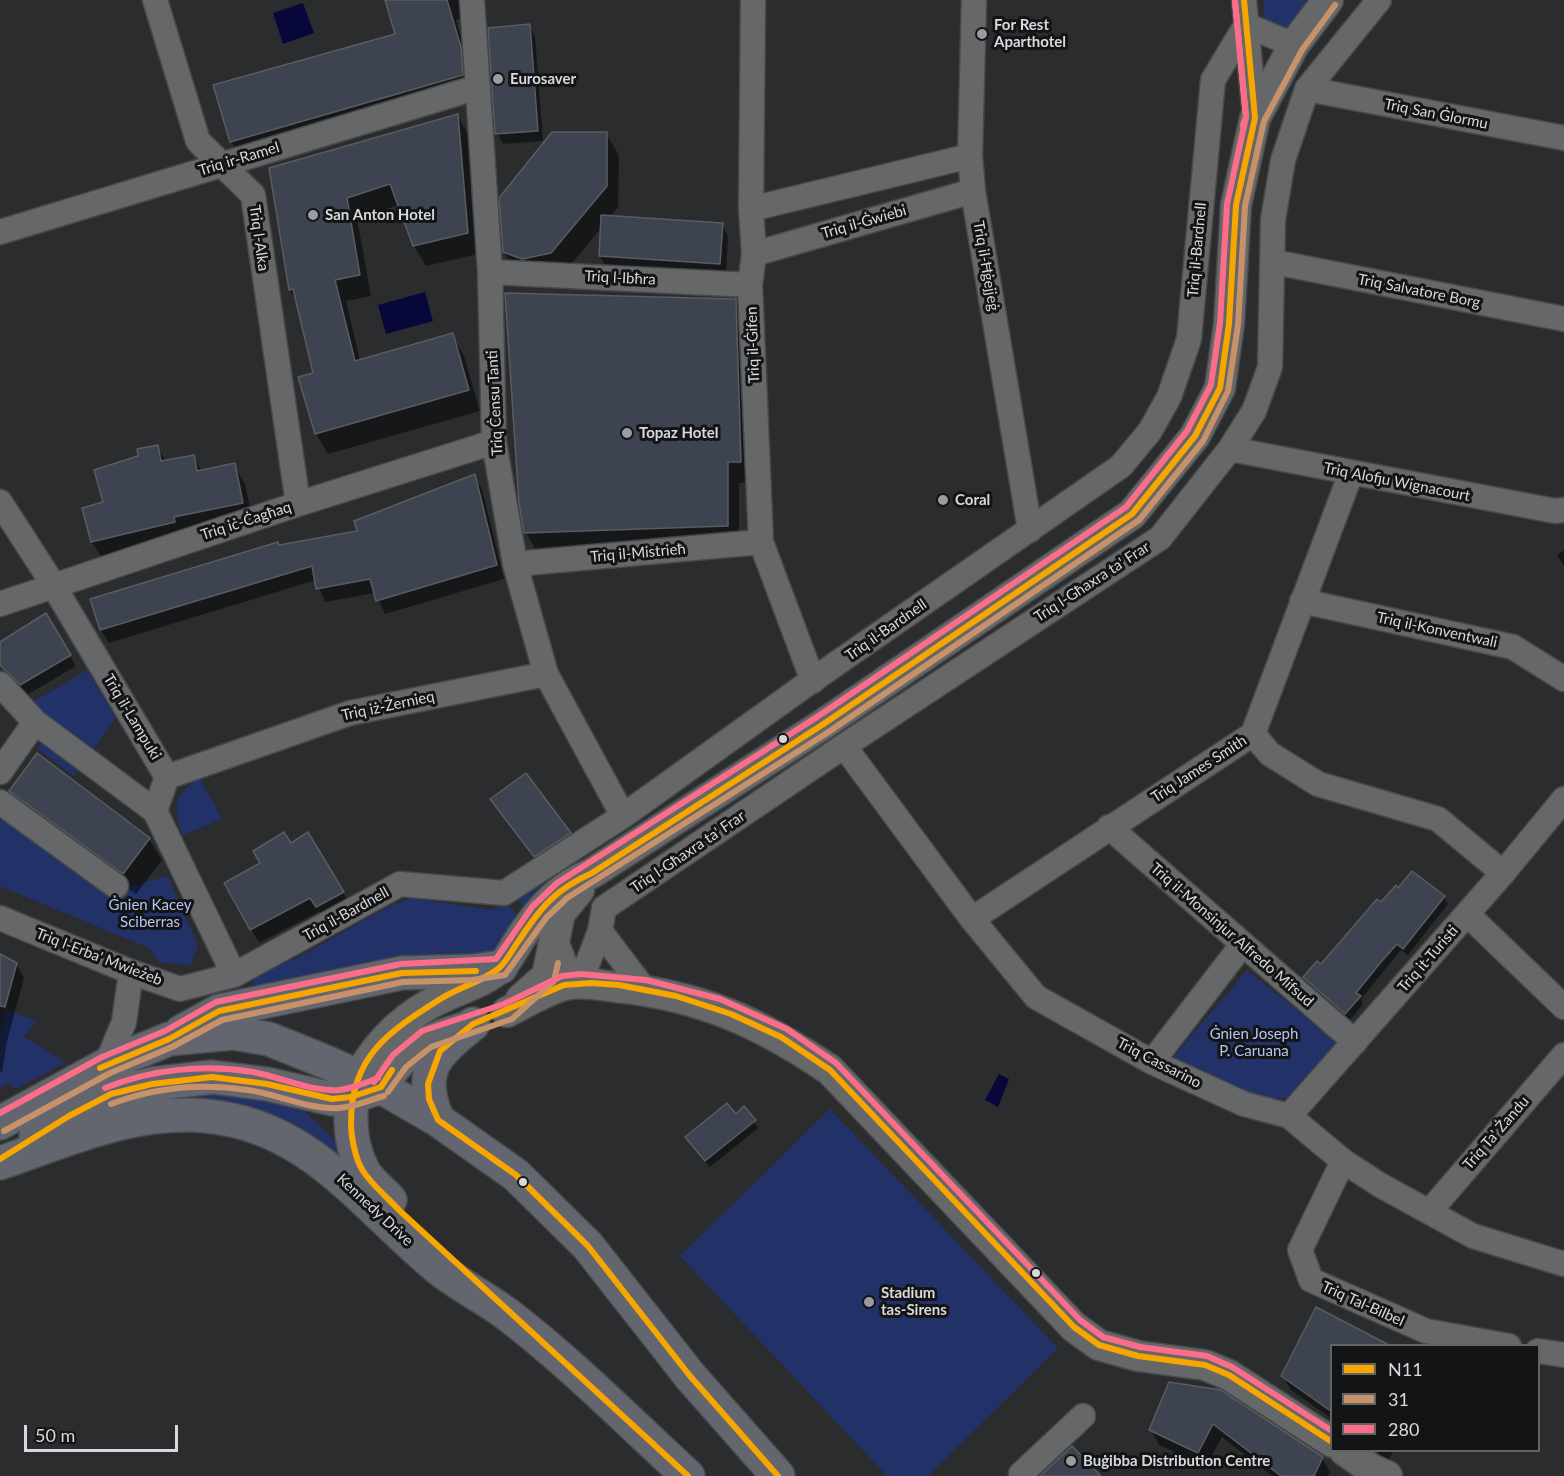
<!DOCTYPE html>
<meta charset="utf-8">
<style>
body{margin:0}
#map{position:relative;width:1564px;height:1476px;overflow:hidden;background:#2a2c2e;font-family:Lato,sans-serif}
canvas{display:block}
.legend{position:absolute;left:1330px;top:1344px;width:210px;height:108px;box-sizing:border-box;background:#131415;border:2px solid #626365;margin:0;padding:8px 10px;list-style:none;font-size:18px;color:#d8d9dc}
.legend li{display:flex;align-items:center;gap:12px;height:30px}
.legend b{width:30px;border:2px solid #626365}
.scale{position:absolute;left:24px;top:1425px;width:154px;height:27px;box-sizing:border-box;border:3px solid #d8d9dc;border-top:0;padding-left:8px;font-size:18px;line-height:21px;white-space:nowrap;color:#d8d9dc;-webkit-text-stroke:4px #131415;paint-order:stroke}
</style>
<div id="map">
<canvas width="1564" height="1476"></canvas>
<ul class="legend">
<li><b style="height:8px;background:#f7a600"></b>N11</li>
<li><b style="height:8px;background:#c7916a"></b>31</li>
<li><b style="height:8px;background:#fb6d88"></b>280</li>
</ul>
<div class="scale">50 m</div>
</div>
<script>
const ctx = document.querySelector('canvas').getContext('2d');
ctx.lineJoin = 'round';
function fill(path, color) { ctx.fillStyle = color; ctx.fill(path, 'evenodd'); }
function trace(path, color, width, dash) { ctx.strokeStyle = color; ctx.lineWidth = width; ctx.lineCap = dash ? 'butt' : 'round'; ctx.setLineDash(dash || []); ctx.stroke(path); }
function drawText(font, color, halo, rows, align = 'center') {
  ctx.font = font + ' Lato,sans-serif'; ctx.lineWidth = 6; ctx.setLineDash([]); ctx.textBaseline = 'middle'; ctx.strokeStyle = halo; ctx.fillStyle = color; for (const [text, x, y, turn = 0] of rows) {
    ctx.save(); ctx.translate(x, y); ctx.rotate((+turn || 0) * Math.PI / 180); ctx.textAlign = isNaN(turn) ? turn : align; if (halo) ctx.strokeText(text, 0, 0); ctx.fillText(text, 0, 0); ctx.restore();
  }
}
const green = new Path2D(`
 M1263,0H1313L1286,33L1266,28Z
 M87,670L116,718L92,750L30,704Z
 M45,738L82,765L74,776L37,748Z
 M199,777L222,819L183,835C171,806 175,796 199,777Z
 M0,813L118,900L127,887L168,876L198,946L190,966L159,962L149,948L0,886Z
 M548,876L524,907L515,896Z
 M411,898L491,910L504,902L524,922L500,951L256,988L250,976L297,958L386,908Z
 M1247,970L1339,1044L1293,1097L1256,1101L1170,1061Z
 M5,1009L36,1021L24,1037L66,1062L17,1089L8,1083L0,1087V1033Z
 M204,1088L296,1103L335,1140L346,1172L147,1101Z
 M830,1109L1058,1348L928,1476H887L680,1256Z`);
const water = new Path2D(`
 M303,3L314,33L283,44L273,13Z
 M425,292L433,321L386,334L378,305Z
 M999,1074L1009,1079L998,1107L985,1100Z`);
const shadow = new Path2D(`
 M387,0H458L463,18L456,20L468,63L470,90L239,156L231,141L396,35Z
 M529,26L535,36L543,141L503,144L497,133Z
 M458,116L469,136L479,254L426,266L414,246L399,205L357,218L371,296L346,301L360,361L452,335L464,356L480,411L328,454L316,434L315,374L297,302L290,290L271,169Z
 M606,134L619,155L618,207L610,217L722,224L728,236L726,275L607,268L600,256L602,227L563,274L517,273L504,252Z
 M735,300L747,321L752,482L739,483V546L538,554L526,533Z
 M157,446L166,462L193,456L202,472L234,465L245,484L253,521L103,560L92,542L104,503L140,457Z
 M474,476L482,489L504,579L385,614L375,593L325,602L316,580L109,643L101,630L279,546L359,532Z
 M1564,550V566L1557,555Z
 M46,616L76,666L27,695L11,681L0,664V644Z
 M11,791L149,839L162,860L136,894L23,812Z
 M492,799L570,833L582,854L547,877L505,820Z
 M308,834L351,906L325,920L320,911L259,943L251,929L290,845Z
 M1412,873L1444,897L1448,904L1408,955L1401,950L1361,999L1363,1004L1350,1020L1308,984L1304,977L1321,966L1381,904L1399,890Z
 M0,956L16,964L24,978L7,1041L2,1072L0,1071Z
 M744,1108L758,1128L710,1167L691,1144Z
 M1332,1346V1419L1291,1390L1283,1376Z
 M1170,1383L1322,1458L1330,1472L1328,1476H1272L1222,1437L1206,1466L1159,1445L1151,1430Z
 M1374,1450H1394L1388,1461Z`);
const building = new Path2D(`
 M385,0H447L461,47L463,75L230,142L213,85L395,34Z
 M530,24L538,131L495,134L488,28Z
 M458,114L468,233L413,246L390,184L347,198L360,275L335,280L355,361L453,333L469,390L315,434L298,377L313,373L293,289L289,290L269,168Z
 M552,132H607V186L551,253L522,259L503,252L499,198Z
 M601,215L723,223L720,264L599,256Z
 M505,293L736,299L741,462H728V526L524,533L519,503Z
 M158,445L161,461L194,455L197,471L235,463L243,503L174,517L175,522L91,542L82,508L103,502L94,470L138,456L137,449Z
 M475,474L497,565L376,601L370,579L316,589L312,566L100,630L90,599L278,542L279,545L357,531L354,521Z
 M46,613L71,655L20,685L0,665V642Z
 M37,753L150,838L123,874L9,791Z
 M526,773L571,833L534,857L490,799Z
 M284,832L291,843L308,832L344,892L316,907L310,898L250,930L224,883L260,863L253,851Z
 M1412,871L1445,896L1403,949L1397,944L1381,962L1356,993L1361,996L1345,1014L1303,977L1317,961L1321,964L1377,899L1381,902L1396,885L1398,888Z
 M0,954L17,963L5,1007L0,1006Z
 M727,1103L736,1114L744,1106L756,1120L705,1161L685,1137Z
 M1316,1307L1391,1346H1332V1412L1281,1376Z
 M1169,1382L1221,1390L1323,1457L1314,1476H1281L1213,1424L1198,1453L1149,1430Z
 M1072,1446L1101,1476H1040Z`);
const minor = new Path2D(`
 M155,0L198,141L253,195L298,504
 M472,0L490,272L494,442L515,564L546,674L623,816
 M753,0L751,209L754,254L750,285L761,542L813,681
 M974,0L970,156L973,191L1030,530
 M1244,0L1255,118
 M1246,25L1294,45
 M1307,89L1564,138
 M751,209L970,156
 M0,232L478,87
 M754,254L973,191
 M1274,262L1564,319
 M490,272L750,285
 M1230,449L1555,511L1564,510
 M0,502L49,578L167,777
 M515,564L761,542
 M1302,601L1513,647L1564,679
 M0,604L298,504L494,442
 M0,684L35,722L155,811
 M1253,734L1270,754L1318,784L1438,819L1503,873
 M844,746L972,919L1036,997L1152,1062L1244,1104L1289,1116L1343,1161L1380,1185L1473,1236L1564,1264
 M0,772L35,722
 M167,777L350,713L546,674
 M167,777L155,811L234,975
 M0,802L116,886
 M1109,827L1355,1042
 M1467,914L1564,1007
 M0,918L131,972L180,989L234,975L400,884L504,893L623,816L807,684L1121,466L1150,431L1169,397L1189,339L1213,80L1246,25
 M972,919L1253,734L1351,473
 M600,931L644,989
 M554,936L573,984
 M580,983L600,931L604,908L844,746L1160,538L1230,449L1254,411L1270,367L1273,220L1283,160L1307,89L1379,0
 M1152,1062L1242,945
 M106,1065L124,1022L131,972
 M1289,1116L1503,873L1564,799
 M1343,1161L1300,1250L1311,1280L1426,1331L1509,1346
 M1429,1212L1564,1055
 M1538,1351L1564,1355
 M1021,1474L1083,1416`);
const tertiary = new Path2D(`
 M521,999L547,976L560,913L579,890
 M507,1012C525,1003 546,990 565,985C581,981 599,985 615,987C700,995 761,1023 830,1070L1074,1327L1099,1345L1138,1356L1205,1365L1229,1375L1332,1442
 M358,1077C379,1040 408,1012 448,995C465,987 486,981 501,967C509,959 515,946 521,937C541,907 559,887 592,873L822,725L1132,514L1195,436L1220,388L1229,324L1236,205L1255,118L1294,45L1328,0
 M381,1087C411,1045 423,1040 471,1025
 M1344,1450L1371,1469L1387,1476`);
const trunk = new Path2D(`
 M181,1032L219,1011L402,973L472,971L501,967
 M358,1077C348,1106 348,1140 362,1168C367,1180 381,1190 390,1200
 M438,1120C416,1070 436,1054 473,1024
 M0,1123L106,1065L169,1039L233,1033L269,1039L326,1062L381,1087L438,1120L516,1175L588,1246L690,1376L778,1476
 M36,1136L111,1094L152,1084L212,1077L267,1084L332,1099L351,1097L381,1087
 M0,1163C67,1140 134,1109 206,1116C310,1125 363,1206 437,1267C460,1286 488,1299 512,1318C574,1366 630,1423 688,1476`);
const bus1 = new Path2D(`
 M100,1068L169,1039L219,1011L402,973L476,971
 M0,1159L69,1116L111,1094L152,1084L212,1077L267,1084L332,1099L351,1097L381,1087L392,1070
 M688,1476L400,1211C388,1198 372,1185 363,1171C355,1159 351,1136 351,1122C351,1055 390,1031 442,998C460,987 481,982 498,969C507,962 513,948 520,939C541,907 556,889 592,873L822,725L1132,514L1195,436L1220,388L1229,324L1236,205L1255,118L1244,0
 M778,1476L690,1376L588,1246L516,1175L438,1120L429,1099L428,1084L440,1051L473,1024L564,985L591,983L619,985L676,996L731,1014L781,1037L830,1070L1074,1327L1099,1345L1138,1356L1205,1365L1229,1375L1332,1442`);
const bus2 = new Path2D(`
 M1235,1L1246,117L1243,125
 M388,1092L406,1067L431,1047L512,1019L554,981L558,963
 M111,1104C155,1087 202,1083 248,1090C278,1094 309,1110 339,1108C355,1107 369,1100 384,1096
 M4,1131L110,1073L172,1047L222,1020L403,982L472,980L505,975L546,918L567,898L827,733L1139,520L1203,441L1228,391L1238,325L1245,206L1264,121L1302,50L1335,5`);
const bus3 = new Path2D(`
 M374,1082L393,1055L422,1031L504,1004L562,976L581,974L646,980L720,999L787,1029L836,1063L1080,1320L1103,1337L1140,1347L1207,1356L1232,1367L1332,1431
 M105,1088C152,1069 204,1064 253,1072C281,1077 311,1092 339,1090C352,1089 365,1083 378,1078
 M0,1113L102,1057L165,1031L216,1002L401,964L496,959L532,907L557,883L817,717L1126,507L1187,431L1211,385L1220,323L1227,204L1246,117L1235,1`);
const markers = [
 [982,34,6,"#9b9c9f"],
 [498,79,6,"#9b9c9f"],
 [313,215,6,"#9b9c9f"],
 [627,433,6,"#9b9c9f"],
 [943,500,6,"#9b9c9f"],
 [783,739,5,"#d8d9dc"],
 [523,1182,5,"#d8d9dc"],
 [1036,1273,5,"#d8d9dc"],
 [869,1302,6,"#9b9c9f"],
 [1071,1461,6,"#9b9c9f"]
];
const poiNames = [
 ["For Rest",994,25],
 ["Aparthotel",994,42],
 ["Eurosaver",510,79],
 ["San Anton Hotel",325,215],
 ["Topaz Hotel",639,433],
 ["Coral",955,500],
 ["Stadium",881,1293],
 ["tas-Sirens",881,1310],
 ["Buġibba Distribution Centre",1083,1461]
];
const streetNames = [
 ["Triq San Ġlormu",1436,114,11],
 ["Triq ir-Ramel",239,159,-17],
 ["Triq il-Ġwiebi",864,222,-16],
 ["Triq l-Alka",259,238,82],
 ["Triq il-Bardnell",1197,250,-85],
 ["Triq il-Ħġejjeġ",986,266,80],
 ["Triq l-Ibħra",620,278,3],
 ["Triq Salvatore Borg",1419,291,11],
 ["Triq il-Ġifen",753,345,-92],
 ["Triq Ċensu Tanti",495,403,-93],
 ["Triq Alofju Wignacourt",1397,482,11],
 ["Triq iċ-Ċagħaq",246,521,-18],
 ["Triq il-Mistrieħ",638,553,-5],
 ["Triq l-Għaxra ta' Frar",1092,582,-33],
 ["Triq il-Bardnell",886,630,-35],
 ["Triq il-Konventwali",1437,630,12],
 ["Triq iż-Żernieq",388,706,-12],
 ["Triq il-Lampuki",132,717,59],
 ["Triq James Smith",1199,769,-33],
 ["Triq l-Għaxra ta' Frar",688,852,-34],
 ["Triq il-Bardnell",346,914,-29],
 ["Triq il-Monsinjur Alfredo Mifsud",1232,935,41],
 ["Triq l-Erba' Mwieżeb",99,957,21],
 ["Triq it-Turisti",1428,959,-49],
 ["Triq Cassarino",1159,1063,27],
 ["Triq Ta' Żandu",1496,1133,-49],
 ["Kennedy Drive",375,1210,43],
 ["Triq Tal-Bilbel",1363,1304,24]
];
const parkNames = [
 ["Ġnien Kacey",150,905],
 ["Sciberras",150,922],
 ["Ġnien Joseph",1254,1034],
 ["P. Caruana",1254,1051]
];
fill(green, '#223268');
fill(water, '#070839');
fill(shadow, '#0007');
fill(building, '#3d4351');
trace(building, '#5a5c5e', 1.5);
trace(minor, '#474849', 27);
trace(tertiary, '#474849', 33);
trace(trunk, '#474849', 36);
trace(minor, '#666769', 24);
trace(tertiary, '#666769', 30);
trace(trunk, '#63666e', 33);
trace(bus1, '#f7a600', 6);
trace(bus2, '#c7916a', 6);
trace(bus3, '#fb6d88', 6);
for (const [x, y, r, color] of markers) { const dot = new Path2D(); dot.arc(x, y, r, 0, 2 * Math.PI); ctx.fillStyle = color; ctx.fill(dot); trace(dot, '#131415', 2); }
drawText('bold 15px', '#d8d9dc', '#131415', poiNames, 'left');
drawText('15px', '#d8d9dc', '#131415', streetNames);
drawText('15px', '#b5c5ef', '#131415', parkNames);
</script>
